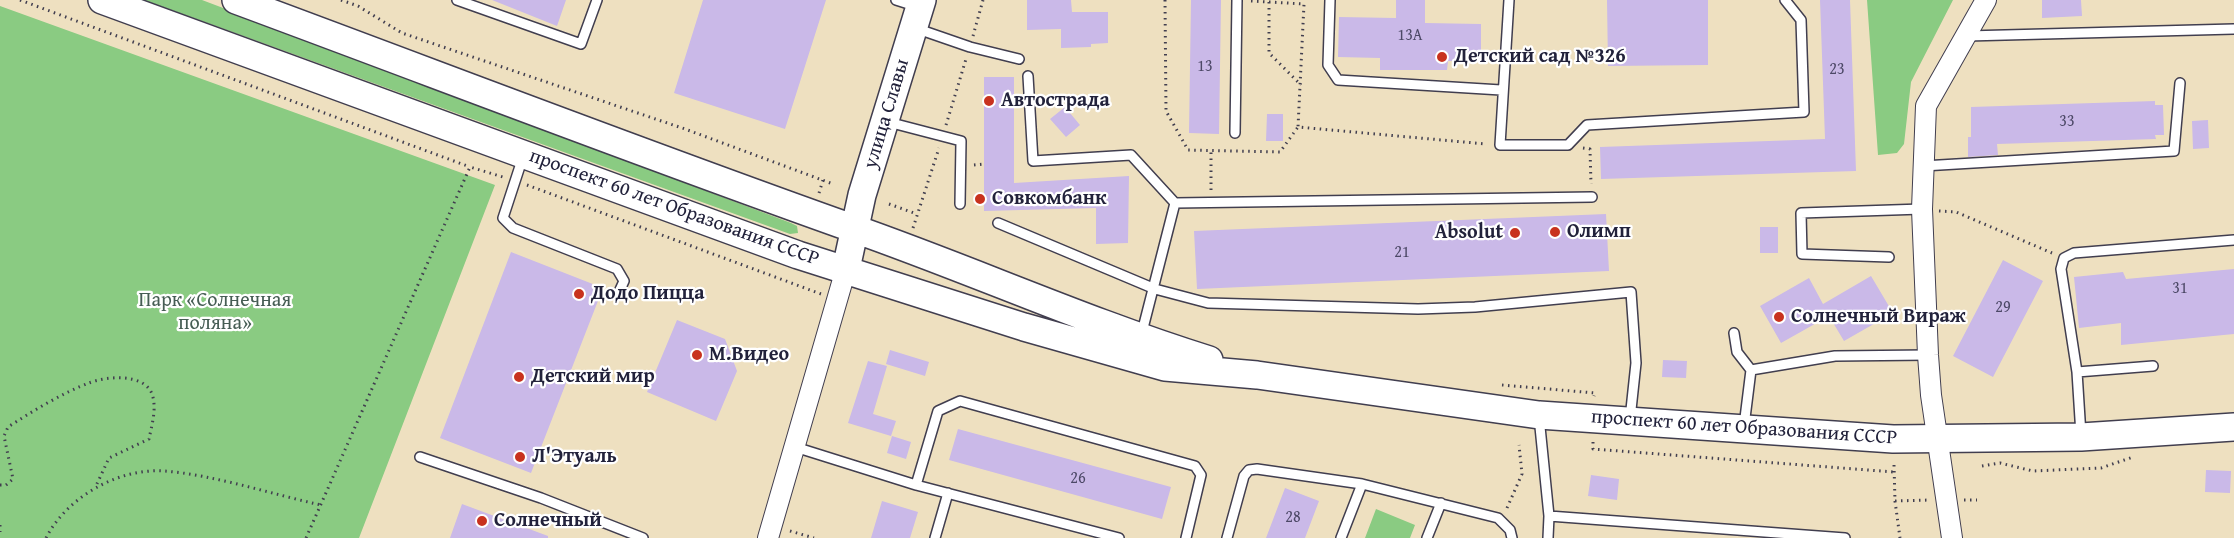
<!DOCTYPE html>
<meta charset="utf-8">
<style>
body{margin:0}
canvas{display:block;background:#eee0c0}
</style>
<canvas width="2234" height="538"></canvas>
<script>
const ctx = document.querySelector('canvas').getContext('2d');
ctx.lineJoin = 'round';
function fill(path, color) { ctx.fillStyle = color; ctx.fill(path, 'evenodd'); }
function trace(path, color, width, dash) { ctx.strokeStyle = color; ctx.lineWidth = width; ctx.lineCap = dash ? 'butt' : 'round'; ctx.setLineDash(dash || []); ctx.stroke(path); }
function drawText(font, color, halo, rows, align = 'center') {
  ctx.font = font + ' "Gentium Book Plus",serif'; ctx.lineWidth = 4.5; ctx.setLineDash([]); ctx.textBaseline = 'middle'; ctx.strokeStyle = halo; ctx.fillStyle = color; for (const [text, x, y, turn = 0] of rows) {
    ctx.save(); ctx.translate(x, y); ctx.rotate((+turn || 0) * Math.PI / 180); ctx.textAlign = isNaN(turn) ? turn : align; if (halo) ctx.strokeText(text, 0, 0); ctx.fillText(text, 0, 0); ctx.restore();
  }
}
const green = new Path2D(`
 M144,0H202L791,223L797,226L798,233L790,234Z
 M1867,0H1953L1911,82L1904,144L1897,153L1878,155Z
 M0,6L495,185L359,538H0Z
 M1376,509L1415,525L1410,538H1365Z`);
const building = new Path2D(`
 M492,0H566L557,26Z
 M703,0H826L785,129L674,93Z
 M1027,0H1071L1072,12H1108V43L1091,44V47L1061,48V29L1027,30Z
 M1191,0H1221L1219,134L1189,133Z
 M1396,0H1425V23L1481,24V61H1448L1447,70H1380V58L1338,57L1339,17L1396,18Z
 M1607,0H1708V65L1608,66Z
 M1820,0H1850L1856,171L1601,179L1600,147L1825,139Z
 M2042,0H2081L2082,16L2042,18Z
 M984,77H1014V183L1129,176L1128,243L1096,244V208L984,211Z
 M2155,101V105H2163L2164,135H2155L2156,139L1997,144L1998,155L1968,157V137H1971V107Z
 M1065,107L1080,125L1066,137L1050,119Z
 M1267,114H1283V141H1266Z
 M2208,120L2209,148L2193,149L2192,121Z
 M1606,214L1609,271L1197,289L1194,231Z
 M1760,227H1778V253H1760Z
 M511,252L603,288L531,473L440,438Z
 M2003,260L2043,281L1993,377L1953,356Z
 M2234,269V334L2121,345V323L2079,328L2074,277L2123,272L2126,279Z
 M1871,276L1893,313L1844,341L1829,316L1781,343L1760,306L1809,278L1823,304Z
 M677,320L725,339L737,371L716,421L647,392Z
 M890,350L929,362L925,376L886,364Z
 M1663,360L1687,361L1686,378L1662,377Z
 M868,361L887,366L873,414L896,421L891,436L848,423Z
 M958,429L1171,487L1162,519L949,460Z
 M892,436L911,442L906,459L887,453Z
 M2206,470L2231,471L2230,493L2205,492Z
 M1591,475L1619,479L1617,500L1588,496Z
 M1285,488L1319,501L1305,538H1266Z
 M882,501L918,512L910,538H871Z
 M462,504L548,536V538H450Z`);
const path = new Path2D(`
 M20,0L470,167
 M341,0L358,6L402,33L685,129L833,184
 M1165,0L1166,111L1188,150L1280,152L1298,127
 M1251,1L1304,4L1298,127L1486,144
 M1269,2V53L1301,85
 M973,36L983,0
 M946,125L966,59
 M1583,148L1590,149L1591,184
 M974,165L984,164
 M527,185L821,294
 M1211,190V150
 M819,193L823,180
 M889,204L917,214
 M1939,211L1956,212L2052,253
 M913,228L939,148
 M1502,385L1595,393L1594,396
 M1593,442V449L1894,472
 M1894,465L1895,501L1930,500
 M1982,466L2000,463L2033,471L2101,468L2133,457
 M0,485H6L13,479L4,436L8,427C31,412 64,392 89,383C106,376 144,373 152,394C157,408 152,424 149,439L109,458L95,488
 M1964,500H1977
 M1895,501L1900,538
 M1507,508L1522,474L1519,445
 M0,525V532
 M790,531L814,538
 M46,538C67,497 118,468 164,471C215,475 271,494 321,505
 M306,538L470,167L503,177`);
const service = new Path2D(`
 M457,0L581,44L597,0
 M896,0L918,7
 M1330,0L1328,65L1338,80L1501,90
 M1509,0L1500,145H1568L1587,125L1804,112L1801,20L1785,0
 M915,28L970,47L1019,59
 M1967,36L2234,29
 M1028,76L1033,161L1131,155L1175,203
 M888,122L961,141L960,204
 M1235,133L1237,0
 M523,157L503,218L513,228L617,269L624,281L619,292
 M1923,166L2174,151L2180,83
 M998,223L1155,289L1208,303L1418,309L1475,307L1631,292L1636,363L1630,419
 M1889,257L1802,254L1801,213L1922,209
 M1734,333L1737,352L1751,370
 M1141,336L1175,203L1592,197
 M2077,372L2153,366
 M1539,417L1549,516L1548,538
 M1744,426L1751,370L1835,356L1928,355
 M2081,435L2077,372L2061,269L2064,258L2074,253L2234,240
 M795,447L916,485L1119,538
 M420,457L541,498L643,538
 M916,485L938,411L960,401L1195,466L1201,475L1186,538
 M1549,516L1845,538
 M935,538L948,493
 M1227,538L1244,476L1249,470L1257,469L1362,484L1498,518L1510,530L1512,538
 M1341,538L1362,484
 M1427,538L1441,503`);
const minor = new Path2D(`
 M768,538L846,269
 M1952,538L1931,395L1928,355L1922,209L1926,106L1986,0`);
const secondary = new Path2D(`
 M102,0L798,255L1024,327L1165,367L1257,375L1539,415L1893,439L2081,437L2234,427
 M236,0C441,76 646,155 852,228C972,270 1087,322 1209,360
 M846,269L862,195L922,0`);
const markers = [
 [1442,57,6,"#c8321e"],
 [989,101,6,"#c8321e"],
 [980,199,6,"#c8321e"],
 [1555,232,6,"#c8321e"],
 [1515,233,6,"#c8321e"],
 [579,294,6,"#c8321e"],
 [1779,317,6,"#c8321e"],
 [697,355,6,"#c8321e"],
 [519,377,6,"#c8321e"],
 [520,457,6,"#c8321e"],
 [482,521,6,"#c8321e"]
];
const numberNames = [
 ["13А",1410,36],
 ["13",1205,67],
 ["23",1837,70],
 ["33",2067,122],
 ["21",1402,253],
 ["31",2180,289],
 ["29",2003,308],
 ["26",1078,479],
 ["28",1293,518]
];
const poiNames = [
 ["Детский сад №326",1454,57],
 ["Автострада",1001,101],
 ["Совкомбанк",992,199],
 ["Олимп",1567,232],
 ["Absolut",1503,233,"right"],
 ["Додо Пицца",591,294],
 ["Солнечный Вираж",1791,317],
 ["М.Видео",709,355],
 ["Детский мир",531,377],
 ["Л'Этуаль",532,457],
 ["Солнечный",494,521]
];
const streetNames = [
 ["улица Славы",887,114,-73],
 ["проспект 60 лет Образования СССР",674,208,20],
 ["проспект 60 лет Образования СССР",1744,428,4]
];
const parkNames = [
 ["Парк «Солнечная",215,301],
 ["поляна»",215,324]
];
fill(green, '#8acb82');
fill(building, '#cab9e8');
trace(service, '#413e4f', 12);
trace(minor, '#413e4f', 22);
trace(secondary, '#413e4f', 30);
trace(path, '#413e4f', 3, [1.5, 4.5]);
trace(service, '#fff', 9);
trace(minor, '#fff', 20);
trace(secondary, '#fff', 27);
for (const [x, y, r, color] of markers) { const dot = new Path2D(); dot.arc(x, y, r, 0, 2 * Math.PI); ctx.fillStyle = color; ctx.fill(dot); trace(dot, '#fff', 2); }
drawText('16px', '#4c4866', null, numberNames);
drawText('bold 20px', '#22223b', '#fff', poiNames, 'left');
drawText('20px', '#22223b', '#fff', streetNames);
drawText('20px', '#465d54', '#fff', parkNames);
</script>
